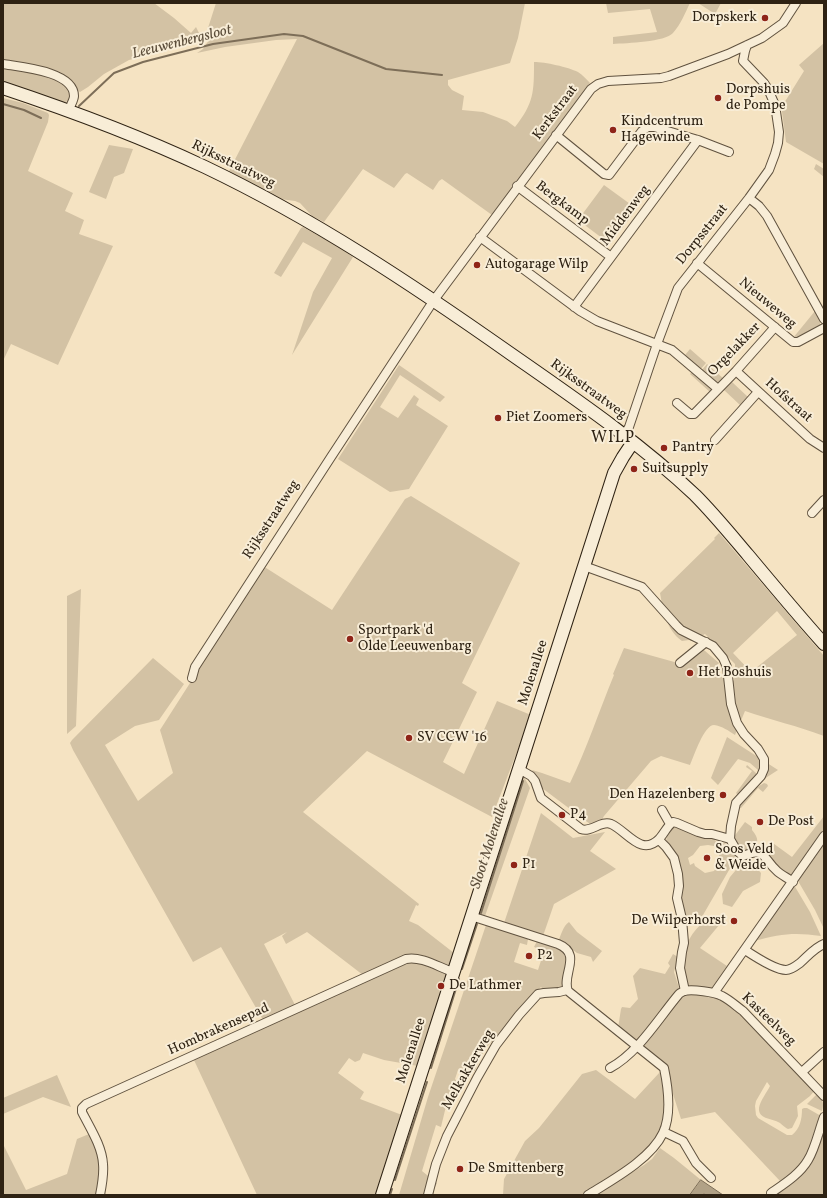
<!DOCTYPE html>
<style>
body{margin:0}
#map{position:relative;width:827px;height:1198px;overflow:hidden;background:#f5e3c2;font-family:Vollkorn,serif}
canvas{display:block}
.frame{position:absolute;inset:0;border:4px solid #2e2213;pointer-events:none}
</style>
<div id="map">
<canvas width="827" height="1198"></canvas>
<div class="frame"></div>
</div>
<script>
const ctx = document.querySelector('canvas').getContext('2d');
ctx.lineJoin = 'round';
function fill(path, color) { ctx.fillStyle = color; ctx.fill(path, 'evenodd'); }
function trace(path, color, width, dash) { ctx.strokeStyle = color; ctx.lineWidth = width; ctx.lineCap = dash ? 'butt' : 'round'; ctx.setLineDash(dash || []); ctx.stroke(path); }
function drawText(font, color, halo, rows, align = 'center') {
  ctx.font = font + ' Vollkorn,serif'; ctx.lineWidth = 4; ctx.setLineDash([]); ctx.textBaseline = 'middle'; ctx.strokeStyle = halo; ctx.fillStyle = color; for (const [text, x, y, turn = 0] of rows) {
    ctx.save(); ctx.translate(x, y); ctx.rotate((+turn || 0) * Math.PI / 180); ctx.textAlign = isNaN(turn) ? turn : align; if (halo) ctx.strokeText(text, 0, 0); ctx.fillText(text, 0, 0); ctx.restore();
  }
}
const green = new Path2D(`
 M3,3H154L174,18L191,33L196,27L199,33L197,38L180,46L129,60L104,74L88,87L80,92L76,89L66,80L3,62Z
 M216,3H525L518,38L510,63L448,80V85L452,90L464,96L462,110L483,112L507,121L515,127C534,103 534,92 534,62C545,62 568,67 578,72C583,75 586,79 590,83L492,215L442,179L439,181L433,190L407,173L405,174L394,188L363,169L324,222L312,216L300,203L295,201L280,199L228,173L297,39L276,40L225,47L197,53L203,49L209,40L210,34L208,28Z
 M606,3H690C685,13 681,24 673,33C665,42 627,43 613,44V37L657,32L650,9L608,13Z
 M698,3H721L715,14Z
 M824,43V164L786,142L782,112L781,108L804,71L799,65Z
 M3,66L53,77L68,88L71,96C69,101 66,102 60,104L3,85Z
 M3,98L23,103L48,113L49,115L48,122L28,171L73,193L65,211L84,220L79,234L113,246L58,365L11,344L3,361Z
 M109,145L133,149L124,173L114,177L106,199L89,192Z
 M816,164L824,169V177L814,169Z
 M604,185L637,209L610,244L578,220Z
 M303,227L337,246L353,257L292,355L313,292L332,258L303,242L281,277L274,273L301,228Z
 M815,311C818,317 822,321 819,327L797,339L793,338Z
 M690,349L706,363L700,370L685,355Z
 M707,364L724,379L719,384L701,371Z
 M399,365L445,397L440,402L400,375L380,407L398,418L414,395L419,399L416,405L448,426L409,489L390,492L338,459Z
 M693,371L711,388V393L690,374Z
 M732,382L748,397L740,405L724,390Z
 M411,496L520,563L462,683L477,692L443,762L464,774L497,701L531,715L492,817L367,751L303,812L419,904L418,906L416,905L409,921L418,925L454,953L450,966C438,963 427,954 415,954C401,954 376,969 363,975L307,932L286,944L282,936L287,932L264,944L295,1005L263,1020L221,947L193,962L73,750L70,743L72,740L153,658L184,684L159,720L135,726L105,745L138,801L173,773L160,730L190,683L197,668L263,566L332,610L405,499Z
 M719,533L824,656V736C798,726 771,720 745,711L735,735C729,731 722,726 714,725C704,725 694,756 690,765L661,756L651,761L604,816L600,823L590,824L542,788L532,770L542,773L570,783C587,748 599,711 614,675L613,674L624,648L678,663L683,655L697,644L719,663L713,670L729,683H731L734,680L735,670V664L705,634L691,641L689,640L682,641C666,630 663,609 660,593L715,539L714,538ZM777,611L797,635L751,672L733,653Z
 M81,589L76,726L67,734V596Z
 M727,737L778,770L761,781L758,770L750,763L738,759L718,785L711,778Z
 M747,765L756,773V779L741,795H738L736,793L752,771L746,767Z
 M523,775L530,788L485,916L477,913Z
 M764,783L767,784L768,786L763,792L758,788L741,808L737,809C744,798 753,789 764,783Z
 M541,813L573,838L605,832L590,851L616,869L554,904L543,936L504,923Z
 M824,816V829L790,877C786,873 774,864 771,859C768,854 767,846 770,841L792,857Z
 M745,822L752,827V830C759,839 759,842 752,852C740,851 738,849 733,838Z
 M674,826L714,838L716,842L714,846L708,845L700,846L693,855L688,858L690,865L694,863L695,866L705,873L714,871L720,862L718,848L720,844L725,843C730,848 734,851 736,858L703,915L696,921H692L685,918L679,897L681,884L666,843L667,832Z
 M824,844V929L815,910L798,881Z
 M752,863L761,873L760,882L743,891L732,907L723,904L722,894L730,877L741,864Z
 M794,885L810,912L821,936C794,932 780,934 754,941Z
 M712,916L720,924L700,948L727,966L710,990L688,986C686,980 684,973 683,967C681,946 695,926 712,916Z
 M569,922L577,932L602,951L593,962L591,957L577,953L568,946L558,942C561,935 563,926 569,922Z
 M486,925L528,939L527,945L520,943L514,962L538,970L544,951L534,947L537,941L562,951L567,957L562,990L548,994L541,987L526,1001L494,1040C484,1047 479,1060 475,1071L460,1069L458,1070L455,1079L460,1085L458,1096L450,1099L447,1102L441,1127L436,1125L422,1171L437,1183L432,1193L435,1195H399L428,1097Z
 M673,954L678,957L674,972L679,988L636,1042L618,1028L621,1009L622,1007L630,1008L638,999L633,976L640,968L665,974L670,966L668,963Z
 M416,962L447,974L418,1066L384,1060L363,1053L360,1060L355,1062L349,1058L338,1073L364,1092L360,1099L402,1115L377,1195H257L193,1058L399,966Z
 M684,994H701L718,997L737,1011L815,1090L810,1096L797,1106L798,1116L792,1128L788,1129C784,1127 781,1123 778,1122C771,1118 758,1119 759,1108C760,1101 767,1092 770,1086L767,1082L756,1101L755,1106L756,1115L758,1118L787,1135H792C800,1129 802,1119 802,1109L804,1108H807L821,1116C812,1146 809,1165 780,1181L715,1112L681,1119L672,1091H670L668,1071L641,1046Z
 M596,1070L635,1099L660,1072L662,1075L664,1081L665,1107L661,1131L651,1147L622,1171L582,1195H503L504,1179L525,1141L539,1128L582,1074Z
 M57,1075L71,1107L43,1097L3,1114V1098Z
 M818,1093C823,1099 824,1104 822,1111L807,1104Z
 M824,1127V1195H773L799,1176Z
 M89,1134L96,1149L100,1167L97,1195H3V1144L26,1190L67,1174L77,1139Z
 M660,1148L674,1158L701,1180L690,1195H596L644,1165L652,1159Z`);
const water = new Path2D(`
 M701,1180L723,1195H706L704,1194L702,1195H690Z`);
const stream = new Path2D(`
 M3,104L24,110L41,118
 M79,106L114,73L143,62L213,44L284,34L303,36L386,69L442,75
 M481,913L523,781
 M462,969L477,924
 M431,1068L459,979
 M395,1180L427,1082
 M390,1195L392,1189`);
const street = new Path2D(`
 M3,64C20,67 74,71 74,96C74,100 70,106 69,110
 M556,135L604,174L609,175L642,131L648,127H654L698,140L729,152
 M517,186L611,257
 M749,198L759,206L767,216L824,319
 M480,237L580,311L597,321L672,350L718,389
 M697,263L793,342H798L824,328
 M574,307L698,140
 M736,371L810,439L824,448
 M677,403L690,414H694L736,371L775,327
 M624,435L629,427L657,344L678,288L749,198L769,170L775,154L778,143L779,132L775,105L768,89L764,83L743,61L745,51L747,45
 M715,440L758,392
 M812,513L824,500
 M584,566L642,587L676,625L681,630L713,646L723,658L727,667L731,704L737,723L744,734L758,749L764,759V769L761,776L736,803L731,826L730,839
 M680,663L706,642
 M192,678L195,667L331,457L434,300L591,89L598,84L608,81L661,78L669,76L728,54L762,38L783,23L796,3
 M519,769L531,776L535,781L541,798L581,829C591,833 601,820 611,824C627,831 641,857 659,839C664,834 667,826 673,822L677,823L698,832L705,834H712L730,839L737,851L743,856C766,846 763,859 777,871C781,875 788,878 793,882
 M662,810L670,824
 M659,840L666,847L674,858L678,874L679,886L677,898L682,919L684,943L682,952L680,968L685,991
 M471,916L558,944C583,954 561,975 568,991L664,1068C668,1087 672,1114 663,1133C651,1159 612,1180 588,1195
 M745,950C754,956 775,970 786,970C791,970 796,966 800,963C808,956 814,948 824,944
 M714,993L824,836
 M610,1068C638,1053 658,1019 679,994C680,993 682,992 684,991C692,989 715,992 722,996C730,1000 736,1006 743,1011L824,1096
 M802,1072L824,1052
 M664,1132L683,1141L696,1163L711,1178
 M771,1193C784,1184 800,1174 808,1160C815,1149 819,1130 824,1117
 M100,1195C102,1185 104,1174 103,1164C102,1146 90,1128 82,1112V1108L86,1104L406,959C422,956 438,967 453,972
 M428,1195L436,1164L447,1136L477,1078L496,1045L519,1015L538,994L544,993L559,992L567,990`);
const secondary = new Path2D(`
 M3,88C72,111 139,136 205,167C314,219 413,285 511,354C574,398 639,442 695,495C714,514 731,535 748,555C773,585 798,615 824,644
 M382,1195L614,473L623,457L633,442`);
const markers = [
 [765,18,4,"#8f2418"],
 [718,98,4,"#8f2418"],
 [613,130,4,"#8f2418"],
 [477,265,4,"#8f2418"],
 [498,418,4,"#8f2418"],
 [664,448,4,"#8f2418"],
 [634,469,4,"#8f2418"],
 [350,639,4,"#8f2418"],
 [690,673,4,"#8f2418"],
 [409,738,4,"#8f2418"],
 [723,795,4,"#8f2418"],
 [562,815,4,"#8f2418"],
 [760,822,4,"#8f2418"],
 [707,858,4,"#8f2418"],
 [514,865,4,"#8f2418"],
 [734,921,4,"#8f2418"],
 [529,956,4,"#8f2418"],
 [441,986,4,"#8f2418"],
 [460,1169,4,"#8f2418"]
];
const poiNames = [
 ["Dorpskerk",757,18,"right"],
 ["Dorpshuis",726,90],
 ["de Pompe",726,106],
 ["Kindcentrum",621,122],
 ["Hagewinde",621,138],
 ["Autogarage Wilp",485,265],
 ["Piet Zoomers",506,418],
 ["Pantry",672,448],
 ["Suitsupply",642,469],
 ["Sportpark 'd",358,631],
 ["Olde Leeuwenbarg",358,647],
 ["Het Boshuis",698,673],
 ["SV CCW '16",417,738],
 ["Den Hazelenberg",715,795,"right"],
 ["P4",570,815],
 ["De Post",768,822],
 ["Soos Veld",715,850],
 ["& Weide",715,866],
 ["P1",522,865],
 ["De Wilperhorst",726,921,"right"],
 ["P2",537,956],
 ["De Lathmer",449,986],
 ["De Smittenberg",468,1169]
];
const streetNames = [
 ["Kerkstraat",556,113,-53],
 ["Rijksstraatweg",233,165,26],
 ["Bergkamp",562,204,37],
 ["Middenweg",626,216,-53],
 ["Dorpsstraat",703,235,-51],
 ["Nieuweweg",767,304,40],
 ["Orgelakker",735,350,-46],
 ["Rijksstraatweg",588,390,36],
 ["Hofstraat",788,401,42],
 ["Rijksstraatweg",272,520,-57],
 ["Molenallee",534,673,-72],
 ["Kasteelweg",768,1020,44],
 ["Hombrakensepad",219,1030,-24],
 ["Molenallee",412,1051,-72],
 ["Melkakkerweg",469,1070,-60]
];
const waterNames = [
 ["Leeuwenbergsloot",182,43,-14],
 ["Sloot Molenallee",491,844,-72]
];
const quarterNames = [
 ["WILP",613,439]
];
fill(green, '#d3c2a4');
fill(water, '#b1a186');
trace(water, '#7d6e58', 1);
trace(stream, '#7d6e58', 2);
trace(street, '#60523f', 10);
trace(secondary, '#2e2213', 14);
trace(street, '#f8edd7', 8);
trace(secondary, '#f8edd7', 12);
for (const [x, y, r, color] of markers) { const dot = new Path2D(); dot.arc(x, y, r, 0, 2 * Math.PI); ctx.fillStyle = color; ctx.fill(dot); trace(dot, '#f8edd7', 1.5); }
drawText('14px', '#2e2213', '#f8edd7', poiNames, 'left');
drawText('14px', '#2e2213', '#f8edd7', streetNames);
drawText('italic 15px', '#5c4e3b', '#f8edd7', waterNames);
ctx.letterSpacing = '1px';
drawText('16px', '#2e2213', '#f8edd7', quarterNames);
ctx.letterSpacing = '0px';
</script>
